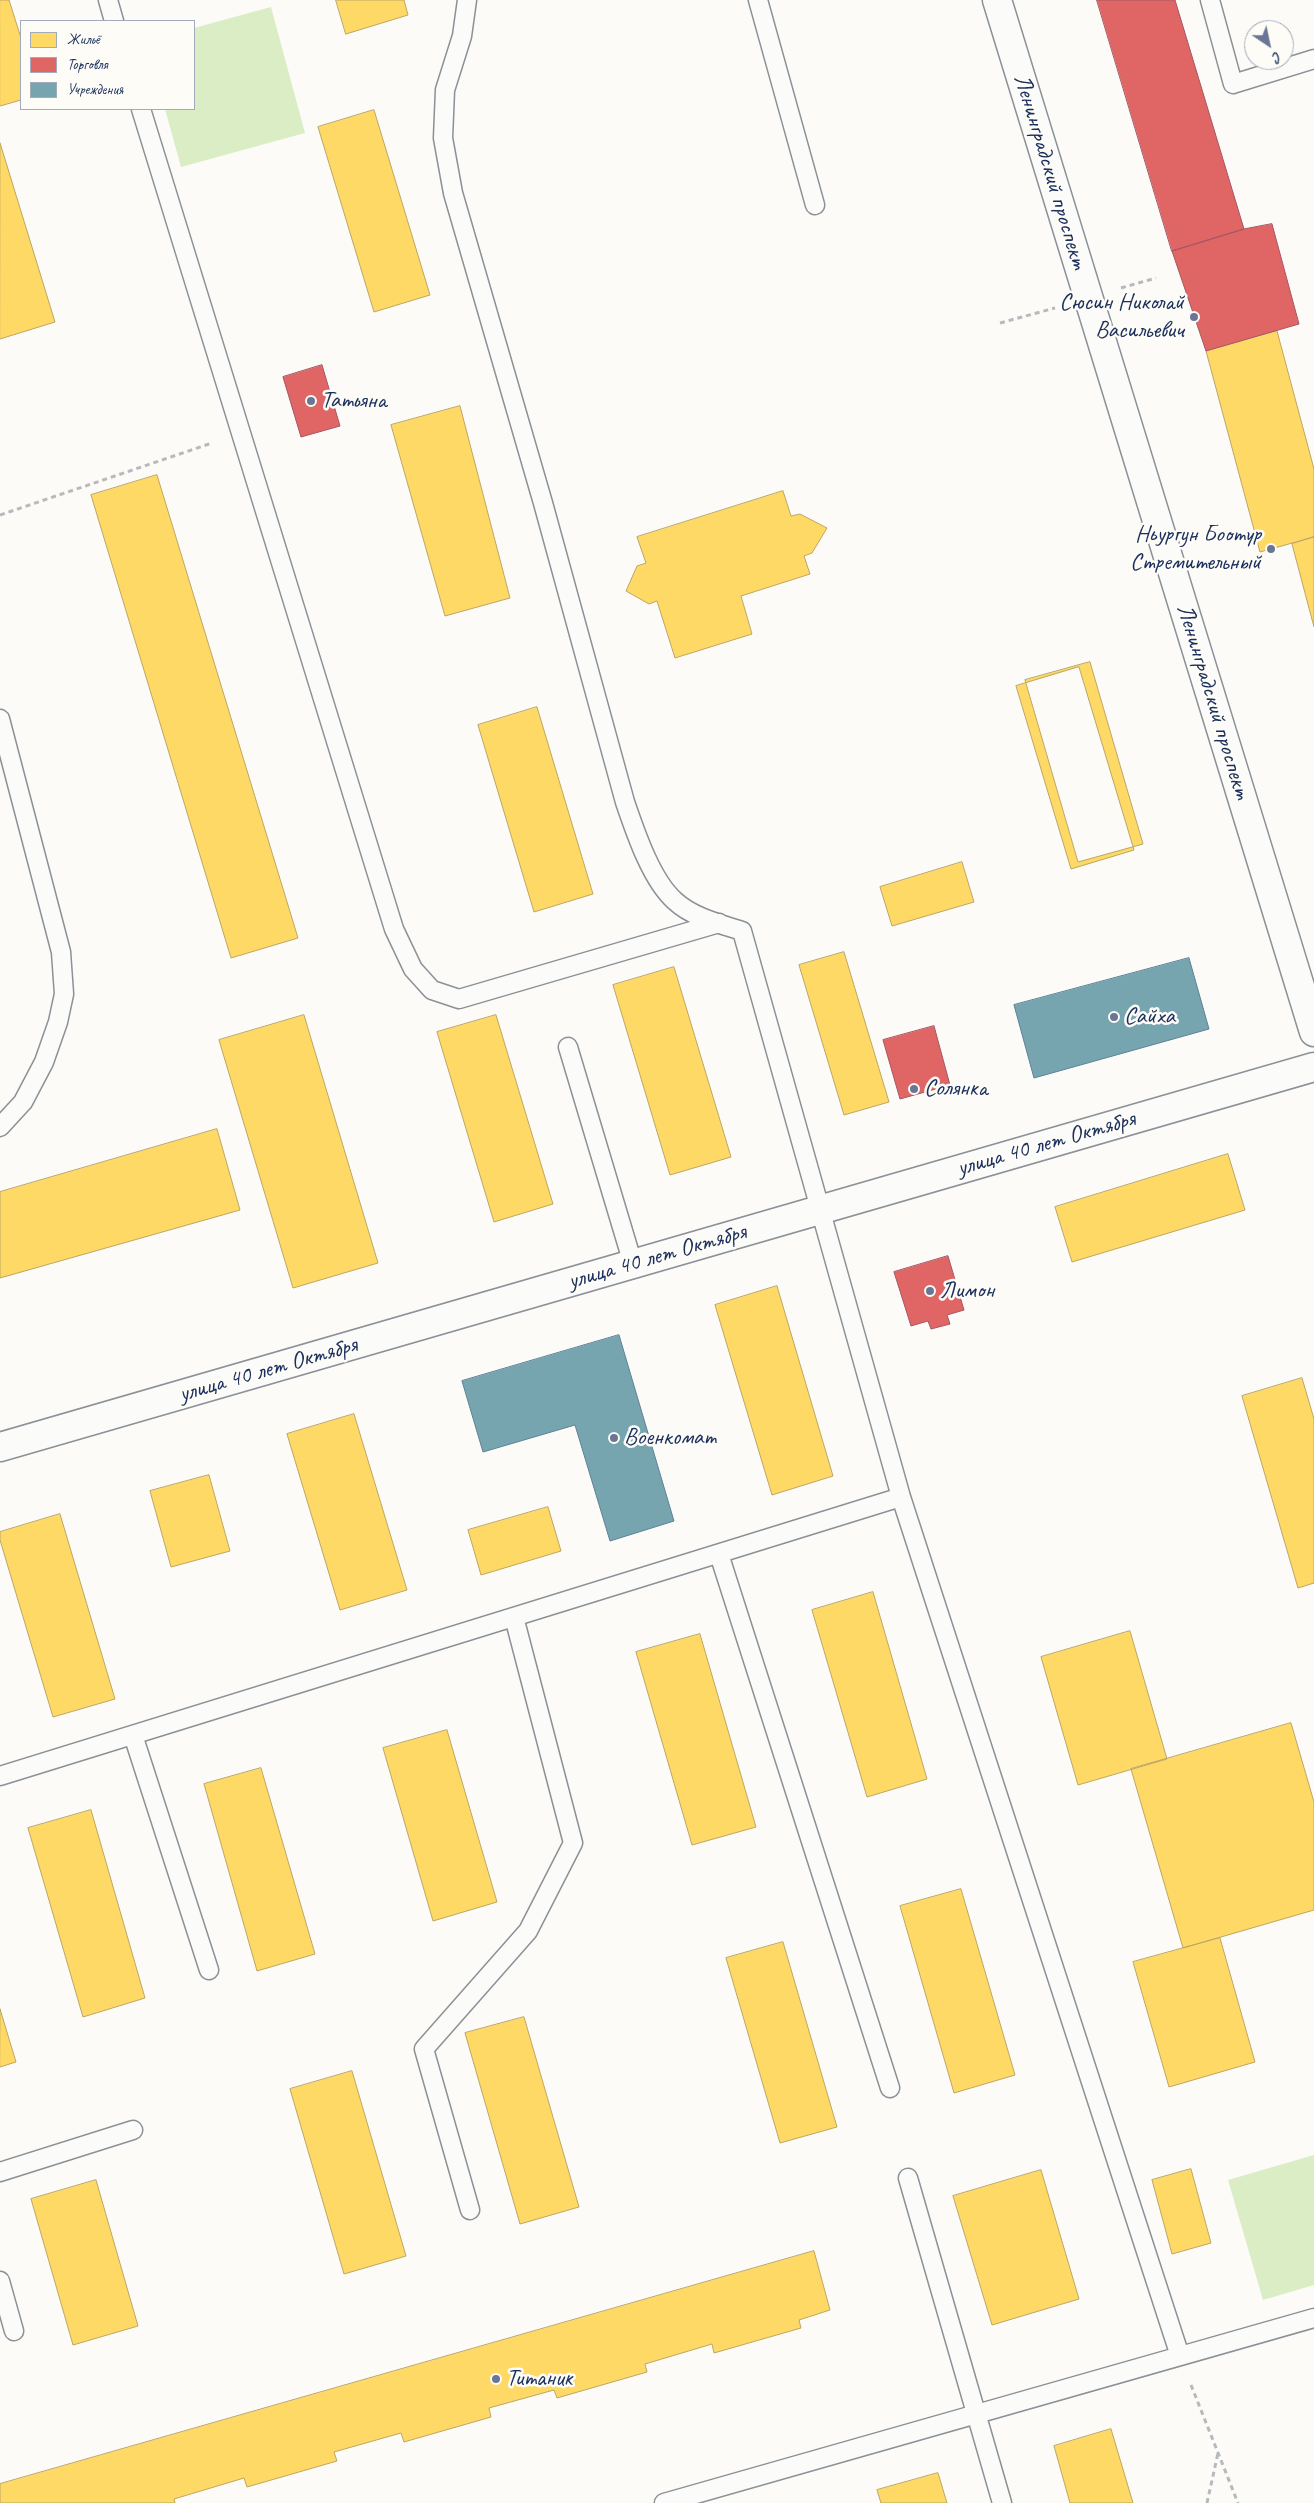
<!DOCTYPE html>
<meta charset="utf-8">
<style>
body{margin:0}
#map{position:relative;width:1314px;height:2503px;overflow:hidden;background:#fcfbf8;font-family:Caveat,sans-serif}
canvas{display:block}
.legend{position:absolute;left:20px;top:20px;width:175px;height:90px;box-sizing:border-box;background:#fdfcf7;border:1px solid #a3aaba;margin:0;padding:6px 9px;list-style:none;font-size:15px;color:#1b2f5e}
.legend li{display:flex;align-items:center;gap:10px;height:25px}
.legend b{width:25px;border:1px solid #a3aaba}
.north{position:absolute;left:1244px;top:20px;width:50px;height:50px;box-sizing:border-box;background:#fdfcf7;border:1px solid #a3aaba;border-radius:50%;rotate:146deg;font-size:14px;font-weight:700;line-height:20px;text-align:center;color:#1b2f5e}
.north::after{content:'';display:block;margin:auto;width:18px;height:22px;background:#6a7694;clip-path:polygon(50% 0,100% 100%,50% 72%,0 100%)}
</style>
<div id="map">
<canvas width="1314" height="2503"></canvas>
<ul class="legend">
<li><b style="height:14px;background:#ffd966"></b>Жильё</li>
<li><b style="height:14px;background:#e06666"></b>Торговля</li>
<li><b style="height:14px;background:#76a5af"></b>Учреждения</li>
</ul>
<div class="north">С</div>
</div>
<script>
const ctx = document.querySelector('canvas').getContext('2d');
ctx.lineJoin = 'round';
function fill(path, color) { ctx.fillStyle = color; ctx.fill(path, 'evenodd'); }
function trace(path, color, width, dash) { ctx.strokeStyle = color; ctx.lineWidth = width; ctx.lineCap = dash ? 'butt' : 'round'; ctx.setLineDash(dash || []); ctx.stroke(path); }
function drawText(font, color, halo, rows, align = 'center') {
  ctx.font = font + ' Caveat,sans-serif'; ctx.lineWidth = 5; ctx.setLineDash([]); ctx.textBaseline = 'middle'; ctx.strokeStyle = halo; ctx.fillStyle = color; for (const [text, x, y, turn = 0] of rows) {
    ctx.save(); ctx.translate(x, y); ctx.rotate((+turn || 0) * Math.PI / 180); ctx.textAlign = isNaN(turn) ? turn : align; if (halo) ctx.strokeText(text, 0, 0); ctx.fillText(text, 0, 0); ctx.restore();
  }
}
const green = new Path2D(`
 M271,7L305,133L181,167L165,109H194V28Z
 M1314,2155V2285L1263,2300L1228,2180Z`);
const homes = new Path2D(`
 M0,0H9L21,38V100L0,106Z
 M336,0H404L408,15L346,34Z
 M374,110L430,295L374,312L318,127Z
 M0,143L55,322L0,339Z
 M1277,331L1314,469V537L1260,552L1206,351Z
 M460,406L510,598L445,616L391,425Z
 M157,475L298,938L231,958L91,495Z
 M783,491L791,516L800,514L827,528L812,553L804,556L810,574L741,596L752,634L675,658L657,601L649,604L626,591L637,566L646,563L637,537Z
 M1314,537V627L1292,544Z
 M1090,662L1143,844L1078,862L1025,680Z
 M1079,667L1134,850L1071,869L1016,686Z
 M537,707L593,894L534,912L478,725Z
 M962,862L974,902L892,926L880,887Z
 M844,952L889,1102L844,1115L799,965Z
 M674,967L731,1157L670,1175L613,985Z
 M304,1015L378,1263L293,1288L219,1040Z
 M496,1015L553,1204L494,1222L437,1032Z
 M217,1129L240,1210L0,1278V1192Z
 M1228,1154L1245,1210L1072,1262L1055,1207Z
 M777,1286L833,1476L772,1495L715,1305Z
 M1302,1378L1314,1419V1583L1298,1588L1242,1396Z
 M354,1414L407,1590L340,1610L287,1434Z
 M209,1475L230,1551L171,1567L150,1491Z
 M548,1507L561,1551L481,1575L468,1530Z
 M60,1514L115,1699L53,1717L0,1540V1532Z
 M873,1592L927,1779L867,1797L812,1610Z
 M1130,1631L1167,1759L1078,1785L1041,1657Z
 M700,1634L756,1827L692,1845L636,1652Z
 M1291,1723L1314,1802V1910L1183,1948L1131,1769Z
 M447,1730L497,1902L433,1921L383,1748Z
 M261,1768L315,1954L257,1971L204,1784Z
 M91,1810L145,1998L83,2017L28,1828Z
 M961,1889L1015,2075L954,2093L900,1906Z
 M1220,1938L1255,2062L1169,2087L1133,1962Z
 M783,1942L837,2127L780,2143L726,1958Z
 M0,2009L16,2062L0,2067Z
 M524,2017L579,2207L520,2224L465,2033Z
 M352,2071L406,2256L344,2274L290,2089Z
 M1191,2169L1211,2243L1172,2254L1152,2180Z
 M1041,2170L1079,2299L992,2325L953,2196Z
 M96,2180L138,2326L73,2345L31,2199Z
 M814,2251L830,2310L799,2320L801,2328L714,2353L712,2344L645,2364L647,2372L557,2398L554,2390L489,2408L491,2417L404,2442L401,2433L334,2452L337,2461L247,2487L244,2478L174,2499L175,2503H0V2484Z
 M1111,2429L1133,2503H1070L1054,2446Z
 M938,2473L947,2503H881L877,2490Z`);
const shops = new Path2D(`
 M1097,0H1175L1244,229L1172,251Z
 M1272,224L1299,324L1206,351L1172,251L1244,229Z
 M322,365L340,426L301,437L283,377Z
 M934,1026L950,1085L900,1099L883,1040Z
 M948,1256L964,1310L947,1315L950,1324L931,1329L928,1321L911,1326L894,1272Z`);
const public = new Path2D(`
 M1189,958L1209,1029L1034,1078L1014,1005Z
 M619,1335L674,1521L610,1541L575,1425L483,1452L462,1381Z`);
const path = new Path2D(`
 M1121,288L1156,278
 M1000,323L1055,308
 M0,515L212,443
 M1191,2385L1238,2503
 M1207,2503L1218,2453`);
const service = new Path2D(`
 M108,0L114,21
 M467,0L462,36L445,90L443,138L453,193L543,503L625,802C635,831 651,880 675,901C692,917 720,924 742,931L901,1497L1180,2356
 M758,0L815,205
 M1210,0L1233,84L1314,59
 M141,109L394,929L413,969L432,990L459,999L719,923
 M0,719L61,952L64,994L58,1022L44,1062L23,1102L0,1127
 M568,1047L633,1264
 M719,1554L890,2088
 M133,1735L209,1970
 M0,1776L901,1497
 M0,2172L133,2130
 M908,2178L1002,2503
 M470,2210L424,2049L528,1931L573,1843L514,1617
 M0,2281L14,2331
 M664,2503L1314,2318`);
const minor = new Path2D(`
 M0,1447L1314,1067`);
const secondary = new Path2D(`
 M997,0L1314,1032`);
const markers = [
 [1194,317,5,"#6a7694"],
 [311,401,5,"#6a7694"],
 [1271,549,5,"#6a7694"],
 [1114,1017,5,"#6a7694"],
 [914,1089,5,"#6a7694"],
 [930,1291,5,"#6a7694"],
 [614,1438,5,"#6a7694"],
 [496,2379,5,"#6a7694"]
];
const streetNames = [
 ["Ленинградский проспект",1050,172,73],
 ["Ленинградский проспект",1213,702,73],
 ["улица 40 лет Октября",1046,1144,-16],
 ["улица 40 лет Октября",657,1257,-16],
 ["улица 40 лет Октября",268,1370,-16]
];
const poiNames = [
 ["Сюсин Николай",1184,303,"right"],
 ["Васильевич",1184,331,"right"],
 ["Татьяна",321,401],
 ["Ньургун Боотур",1261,535,"right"],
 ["Стремительный",1261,563,"right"],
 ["Сайха",1124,1017],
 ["Солянка",924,1089],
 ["Лимон",940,1291],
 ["Военкомат",624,1438],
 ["Титаник",506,2379]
];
fill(green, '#dbedc5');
fill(homes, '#ffd966');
trace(homes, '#bba664', 1);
fill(shops, '#e06666');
trace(shops, '#a55664', 1);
fill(public, '#76a5af');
trace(public, '#5b8297', 1);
trace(service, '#8c9097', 21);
trace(minor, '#8c9097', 31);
trace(secondary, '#8c9097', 31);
trace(path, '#b6b9bd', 3, [5, 4]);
trace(service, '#fbfbf9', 18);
trace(minor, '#fbfbf9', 28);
trace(secondary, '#fbfbf9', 28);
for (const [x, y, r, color] of markers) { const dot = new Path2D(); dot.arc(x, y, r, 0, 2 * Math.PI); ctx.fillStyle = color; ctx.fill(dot); trace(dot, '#fdfcf7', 2); }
drawText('24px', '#1b2f5e', '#fdfcf7', streetNames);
drawText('24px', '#1b2f5e', '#fdfcf7', poiNames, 'left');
</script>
